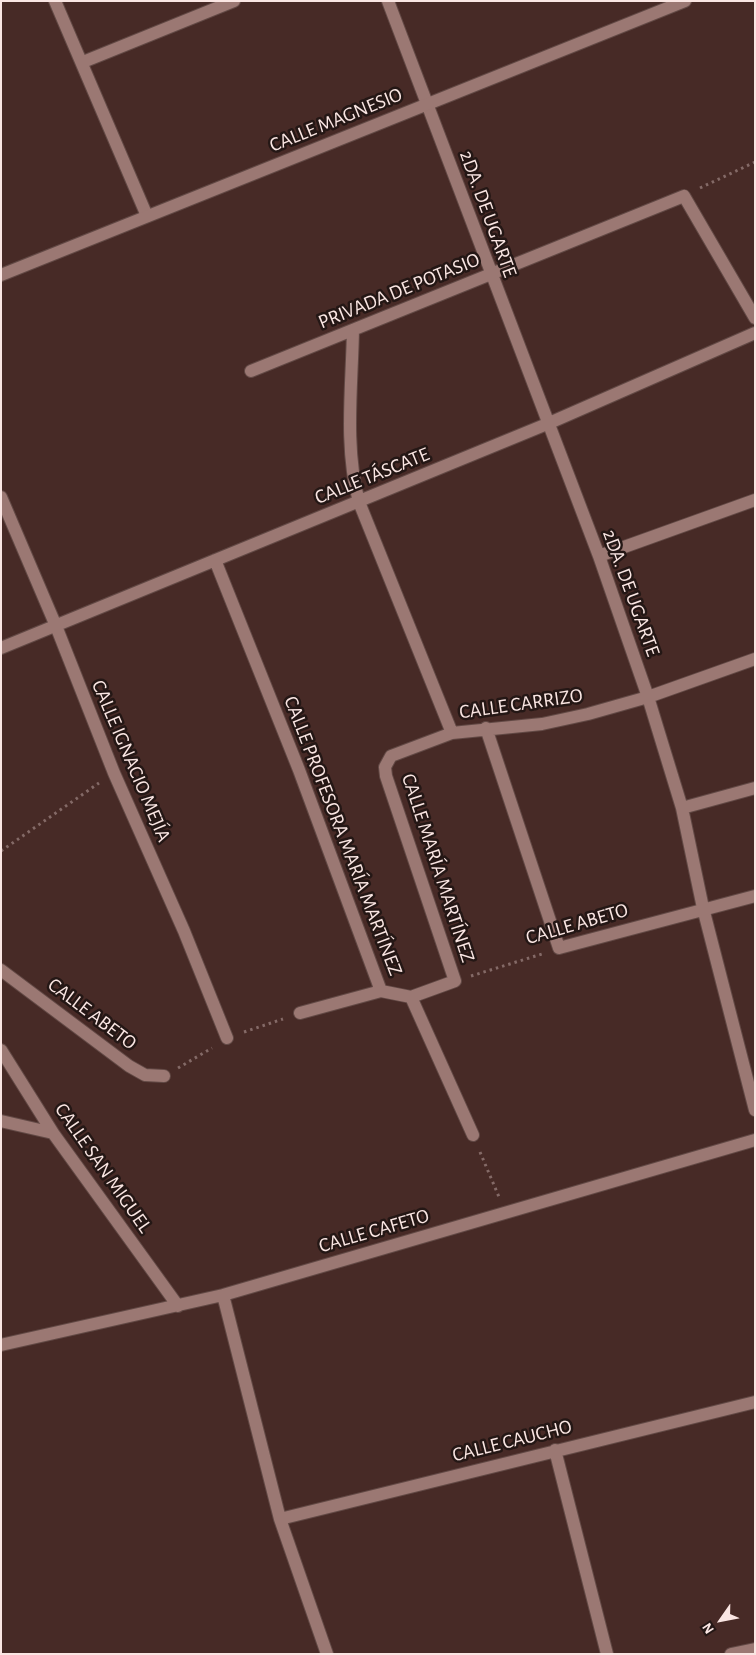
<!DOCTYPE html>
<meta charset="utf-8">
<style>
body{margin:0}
#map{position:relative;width:756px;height:1655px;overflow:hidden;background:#472a26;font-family:"Alegreya Sans",sans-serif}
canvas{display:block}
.frame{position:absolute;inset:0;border:2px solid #fae6e3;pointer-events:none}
.north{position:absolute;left:696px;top:1595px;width:50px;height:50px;-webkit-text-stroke:4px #241715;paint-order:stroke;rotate:237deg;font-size:14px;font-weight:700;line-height:20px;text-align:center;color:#fae6e3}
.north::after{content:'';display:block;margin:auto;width:18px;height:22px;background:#fae6e3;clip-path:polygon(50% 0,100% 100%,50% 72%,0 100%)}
</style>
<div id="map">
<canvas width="756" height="1655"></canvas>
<div class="frame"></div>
<div class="north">N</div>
</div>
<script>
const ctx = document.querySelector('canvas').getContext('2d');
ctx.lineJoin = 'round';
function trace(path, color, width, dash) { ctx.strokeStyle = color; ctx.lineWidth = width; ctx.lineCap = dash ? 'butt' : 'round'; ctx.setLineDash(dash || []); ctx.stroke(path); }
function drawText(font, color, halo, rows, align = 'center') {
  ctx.font = font + ' "Alegreya Sans",sans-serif'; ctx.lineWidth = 5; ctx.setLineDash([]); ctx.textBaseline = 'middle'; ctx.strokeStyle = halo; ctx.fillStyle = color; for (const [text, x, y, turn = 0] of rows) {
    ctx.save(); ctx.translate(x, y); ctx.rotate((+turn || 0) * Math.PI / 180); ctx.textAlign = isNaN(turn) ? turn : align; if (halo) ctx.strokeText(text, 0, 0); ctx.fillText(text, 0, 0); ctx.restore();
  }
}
const path = new Path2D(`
 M700,188L755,162
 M1,851L99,783
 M471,976L542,954
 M244,1032L283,1019
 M178,1068L212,1048
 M480,1152L499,1197`);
const minor = new Path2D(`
 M55,1L147,216
 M388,1L599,556L648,697L682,808L703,908L755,1110
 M83,62L234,1
 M353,330C352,386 344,447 359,502L452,733
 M251,371L684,196L755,318
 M1,497L56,626L114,773L184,931L227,1038
 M599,556L755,500
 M215,560L299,770L381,991L411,997
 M1,648L547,424L755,333
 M486,728L559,948L755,896
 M682,808L755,788
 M1,970L129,1066L145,1075L164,1076
 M411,997L455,981L386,776L385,767L391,756L452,733L542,724L588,714L648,697L755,659
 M411,997L473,1135
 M300,1013L381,991
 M1,1050L53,1133L178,1306
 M1,1121L53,1133
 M223,1295L280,1519L327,1654
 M1,1345L223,1295L755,1140
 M555,1450L607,1654
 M280,1519L755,1402
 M731,1654L755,1649`);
const tertiary = new Path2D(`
 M1,275L685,1`);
const streetNames = [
 ["CALLE MAGNESIO",336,120,-22],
 ["2DA. DE UGARTE",488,214,70],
 ["PRIVADA DE POTASIO",399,291,-22],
 ["CALLE TÁSCATE",372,476,-22],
 ["2DA. DE UGARTE",631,593,70],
 ["CALLE CARRIZO",521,704,-8],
 ["CALLE IGNACIO MEJÍA",131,761,67],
 ["CALLE PROFESORA MARÍA MARTÍNEZ",343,836,69],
 ["CALLE MARÍA MARTÍNEZ",438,868,72],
 ["CALLE ABETO",577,924,-16],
 ["CALLE ABETO",92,1014,37],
 ["CALLE SAN MIGUEL",103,1168,55],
 ["CALLE CAFETO",374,1231,-16],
 ["CALLE CAUCHO",512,1441,-14]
];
trace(minor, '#624945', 14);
trace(tertiary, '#624945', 14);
trace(path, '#846a67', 3, [2.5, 4]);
trace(minor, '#9b7873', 12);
trace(tertiary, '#9b7873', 12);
drawText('20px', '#fae6e3', '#241715', streetNames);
</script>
